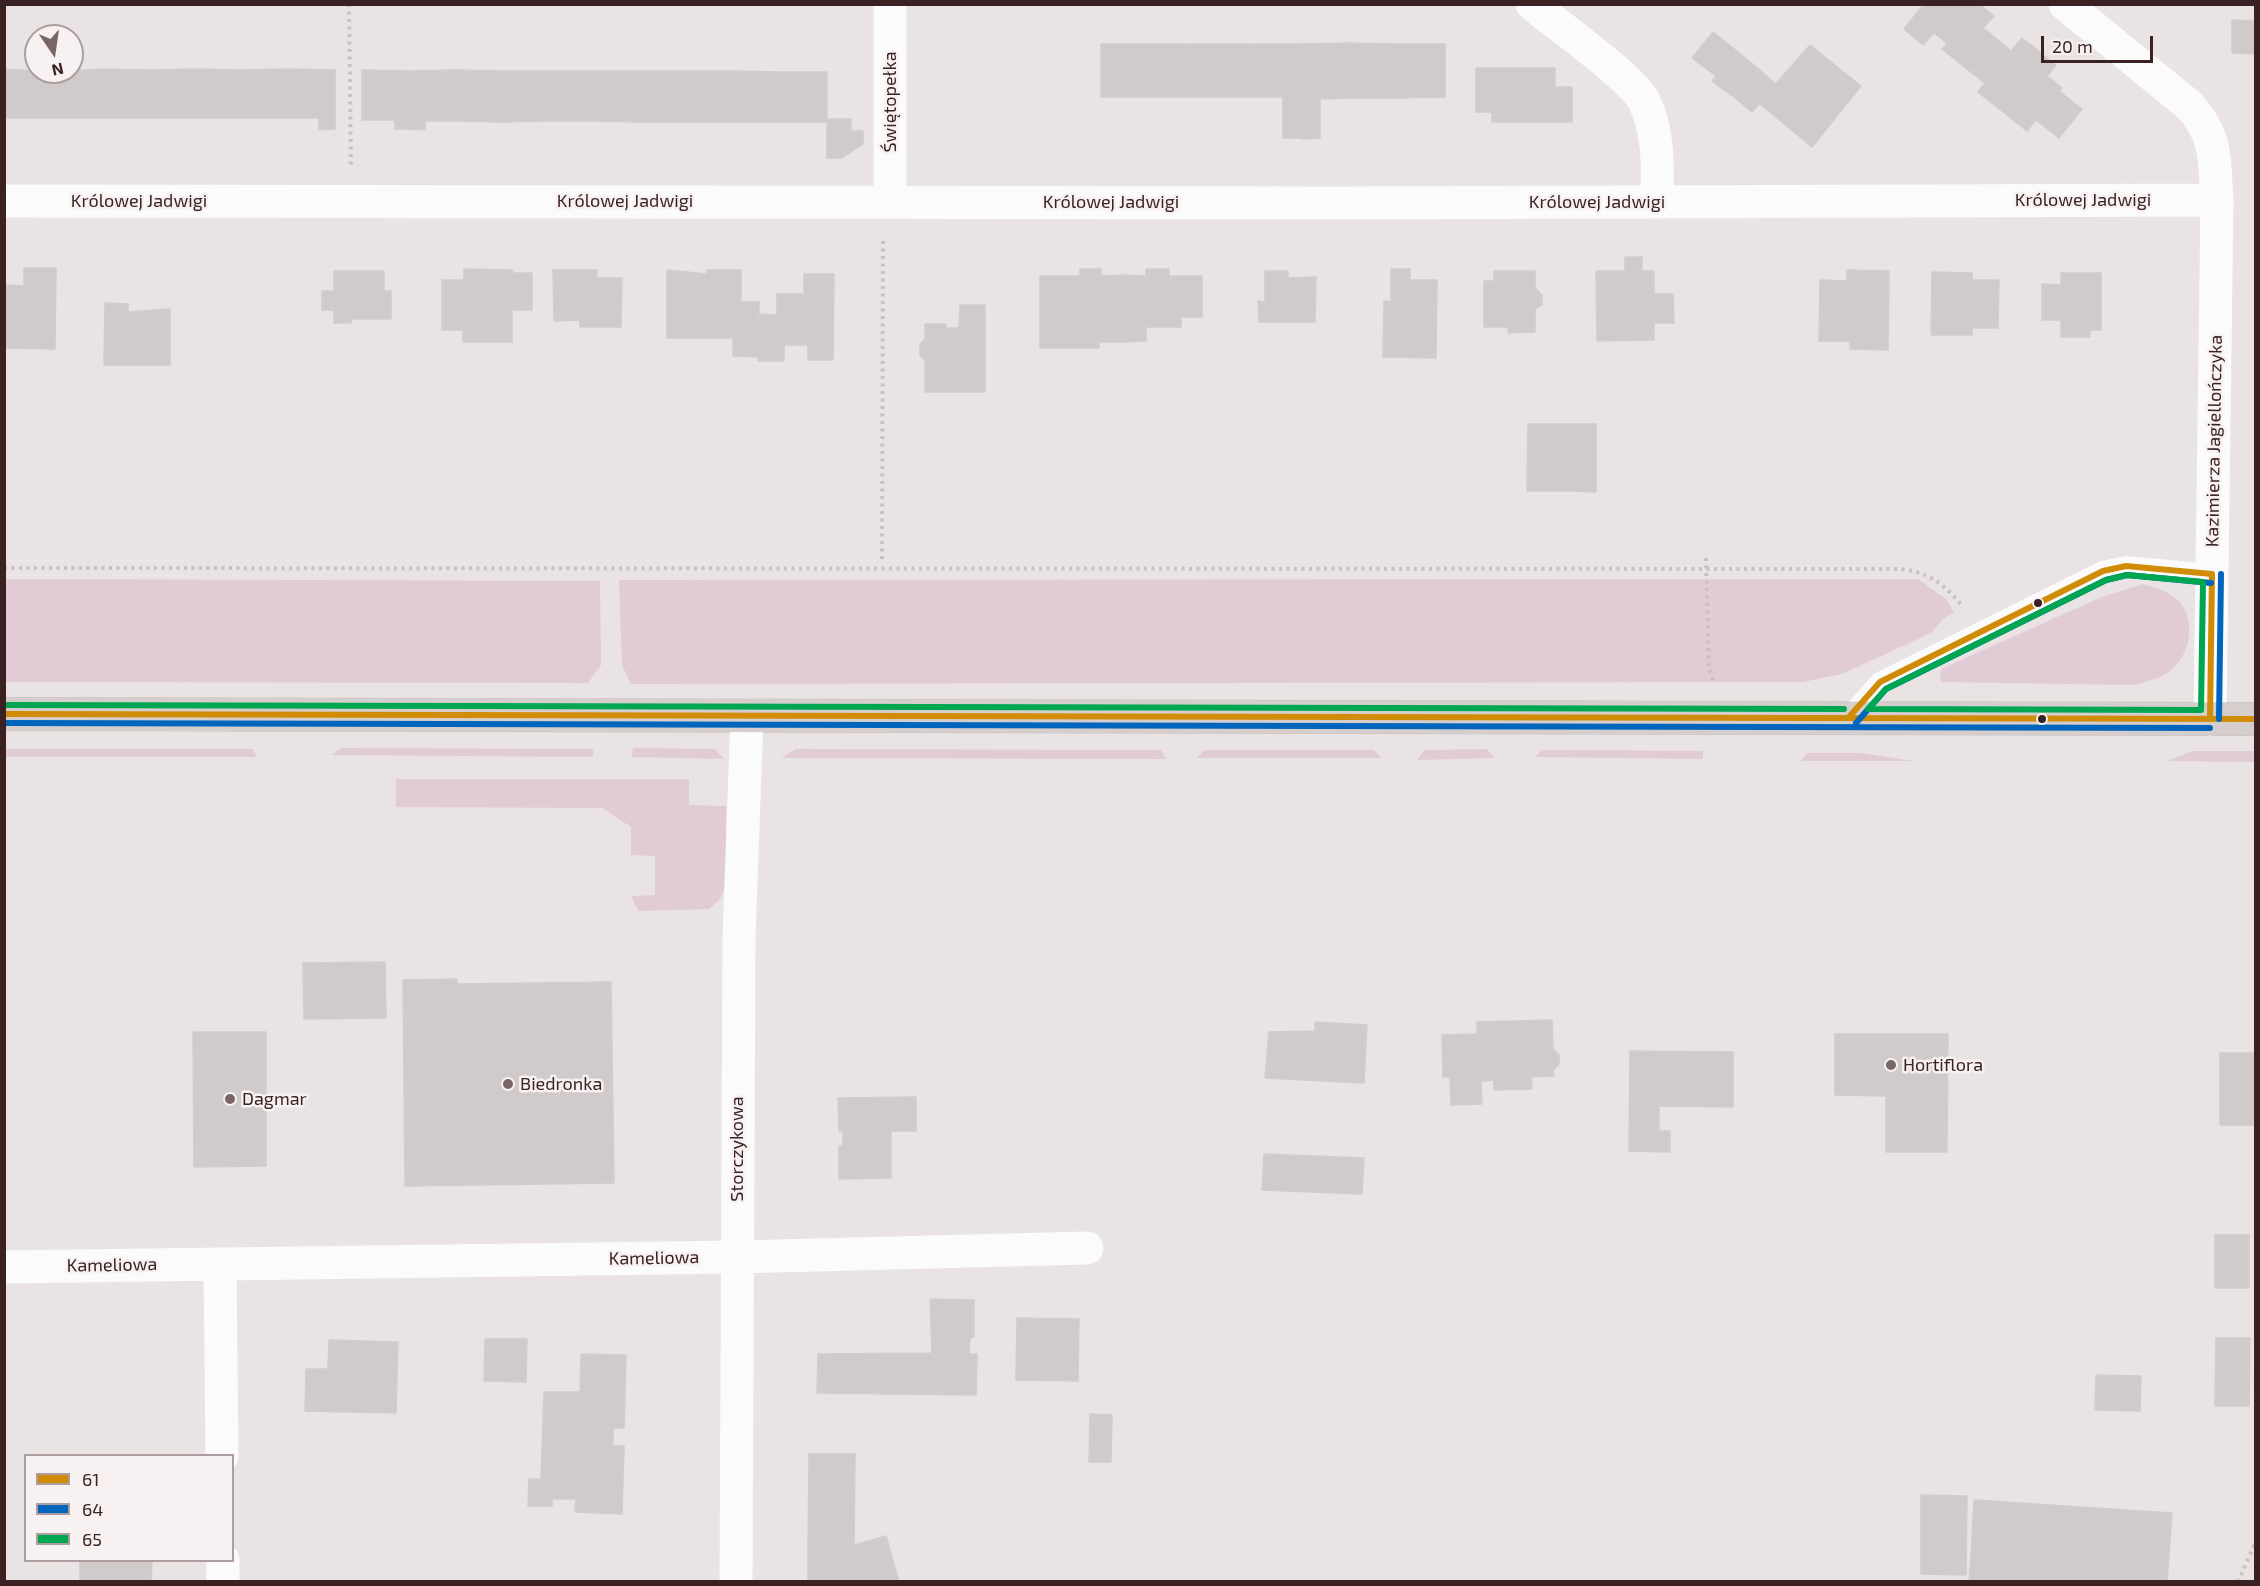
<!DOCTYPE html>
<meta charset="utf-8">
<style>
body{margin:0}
#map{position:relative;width:2260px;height:1586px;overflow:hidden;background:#e9e3e4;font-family:"Exo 2",sans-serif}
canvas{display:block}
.frame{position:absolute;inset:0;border:6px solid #3b2222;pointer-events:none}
.legend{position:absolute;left:24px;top:1454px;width:210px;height:108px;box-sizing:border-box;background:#f7f1f2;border:2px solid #ac9e9f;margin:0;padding:8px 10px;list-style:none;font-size:18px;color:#3b2222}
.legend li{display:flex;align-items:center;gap:12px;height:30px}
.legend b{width:30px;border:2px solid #ac9e9f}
.north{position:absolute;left:24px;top:24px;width:60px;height:60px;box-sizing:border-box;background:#f7f1f2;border:2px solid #ac9e9f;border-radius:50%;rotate:167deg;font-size:16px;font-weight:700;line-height:24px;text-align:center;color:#3b2222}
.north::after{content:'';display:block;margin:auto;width:21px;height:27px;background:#786666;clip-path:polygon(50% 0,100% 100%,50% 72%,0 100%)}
.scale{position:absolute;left:2041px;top:36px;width:112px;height:27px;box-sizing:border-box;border:3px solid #3b2222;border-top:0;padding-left:8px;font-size:18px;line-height:21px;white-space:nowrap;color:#3b2222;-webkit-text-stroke:4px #f7f1f2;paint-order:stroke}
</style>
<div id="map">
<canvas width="2260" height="1586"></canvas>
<div class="frame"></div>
<ul class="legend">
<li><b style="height:8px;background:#d18c07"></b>61</li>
<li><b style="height:8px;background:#0065bd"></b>64</li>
<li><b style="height:8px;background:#00a651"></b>65</li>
</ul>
<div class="north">N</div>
<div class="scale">20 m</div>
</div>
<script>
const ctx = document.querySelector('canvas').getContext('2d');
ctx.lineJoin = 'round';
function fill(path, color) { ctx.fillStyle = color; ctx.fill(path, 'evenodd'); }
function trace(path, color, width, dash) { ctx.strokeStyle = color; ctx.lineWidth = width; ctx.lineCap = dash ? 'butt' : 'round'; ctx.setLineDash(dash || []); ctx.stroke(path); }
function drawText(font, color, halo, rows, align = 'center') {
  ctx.font = font + ' "Exo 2",sans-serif'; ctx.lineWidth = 5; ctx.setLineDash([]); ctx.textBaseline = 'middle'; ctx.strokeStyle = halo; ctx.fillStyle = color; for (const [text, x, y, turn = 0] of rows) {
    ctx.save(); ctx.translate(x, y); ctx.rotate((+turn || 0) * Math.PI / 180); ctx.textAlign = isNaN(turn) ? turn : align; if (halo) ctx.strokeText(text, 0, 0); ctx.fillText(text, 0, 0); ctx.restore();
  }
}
const green = new Path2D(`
 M5,579L600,581L601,665L588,683L5,682Z
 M1918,579L1946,599L1954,612L1943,619L1931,633L1842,674L1803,682L631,684L622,665L619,580Z
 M2143,584C2154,587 2165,590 2174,597C2200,617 2191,662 2162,676C2154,680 2144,682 2135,685L1941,682L1940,672L1943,668L2102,597Z
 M342,748L593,749V757L331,755Z
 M633,748L715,749L724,759L632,757Z
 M4,749H253L257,757H5Z
 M796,749L1161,750L1166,759L781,758Z
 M1487,749L1495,758L1417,760L1424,750Z
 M1204,750H1374L1381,758H1197Z
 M1542,750L1703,751V759L1535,757Z
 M2192,751H2255V762L2167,761Z
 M1807,753H1861L1914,761H1801Z
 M396,779H689V805L726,806V886L720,899L709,909L638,911L631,896L655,895V856L631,855V827L602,808L396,807Z`);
const building = new Path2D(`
 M1924,4H1979L1994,16L1983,28L1998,40L1972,73L1942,49L1947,43L1934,33L1923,45L1904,29Z
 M2232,20L2256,21V54L2232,53Z
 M1713,32L1738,52L1716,76L1692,58Z
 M2022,38L2056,65L2047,76L2062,88L2059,91L2082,109L2059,138L2036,120L2027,131L1978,92L1985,83L1972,73L1998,40L2011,51Z
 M1350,43L1396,44L1397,98H1351Z
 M1350,43L1351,98L1320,99V138L1301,139L1300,44Z
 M1101,44H1188V97H1101Z
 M1188,44H1251L1252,97H1188Z
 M1251,44H1300V138H1283V97H1252Z
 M1396,44H1445V97L1397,98Z
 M1810,45L1861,86L1812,147L1759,103Z
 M1738,52L1760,70L1735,98L1712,81Z
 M1476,68H1555V87H1572V122H1492V112H1476Z
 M4,69L57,72V118H4Z
 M103,69V118H57V72Z
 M103,69L149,70V118H103Z
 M195,69L242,70V118H195Z
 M195,69V118H149V70Z
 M288,69V118H242V70Z
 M288,69L335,70V129L319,130V118H288Z
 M362,70L409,71V129H395V120H362Z
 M455,70L501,71V122L455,121Z
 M455,70V121H425V130L409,129V71Z
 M1760,70L1776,84L1752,112L1735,98Z
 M501,71H548L547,121L501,122Z
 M548,71H594V121H547Z
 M594,71H640V122L594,121Z
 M640,71H686V122H640Z
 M686,71H733L732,122H686Z
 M733,71L779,72V122H732Z
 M779,72H827V122H779Z
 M827,119H851V131H863V144L842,158H827Z
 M1625,257H1642V271H1654V294H1673L1674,323H1654V340L1597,341L1596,271H1625Z
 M24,268H56L55,349L4,348V285L24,286Z
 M464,269L513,270L512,273H532V310H512V342H463V330H442V280H464Z
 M1080,269H1101V276L1123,275V342H1099V348H1040V276H1080Z
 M1146,269H1169V276H1202V317H1181V327H1146V341L1123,342V275L1146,276Z
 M1391,269H1410V280H1437L1436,358L1383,357L1384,301L1391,302Z
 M553,270H597V278H622L621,327H580V320L554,321Z
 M667,270L707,274V270H741V302H759L758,357L733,356V338H667Z
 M1847,270L1889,271L1888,350L1850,349V341H1819L1820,280L1847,281Z
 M334,271H384V291H391V319H351V323H334V310H322V291H334Z
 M1265,271H1288V278L1316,277L1315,322H1259L1258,301L1265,302Z
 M1494,271H1535V288L1542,295V305L1535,309V332L1508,333V327H1484V281H1494Z
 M1932,272L1972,273V280H1999L1998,328H1972V335H1931Z
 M2061,273H2101V330H2090V337H2061V320H2042V284L2061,285Z
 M804,274H834L833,360H808V345H784V361H758L759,314L777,315V294H804Z
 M105,303L128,304V312L170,309V365H104Z
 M960,305H985V392H925V360L920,355V344L925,339V324H946V328H959Z
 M1528,424H1574V491H1527Z
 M1574,424H1596V492L1574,491Z
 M385,962L386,1018L304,1019L303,963Z
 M457,979V984L611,982L614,1183L405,1186L403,980Z
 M1552,1020L1553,1049L1559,1055V1064L1553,1070L1554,1076L1531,1077L1532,1089L1494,1090V1080L1481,1081L1482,1104L1451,1105L1450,1077H1443L1442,1035L1477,1034V1022Z
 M1315,1022L1367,1025L1364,1083L1265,1078L1269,1032L1315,1031Z
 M193,1032H266V1166L194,1167Z
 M1835,1034H1948L1947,1152H1886V1096L1835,1095Z
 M1630,1051L1733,1052V1107L1659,1106V1131H1670V1152L1629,1151Z
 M2220,1053H2256V1125H2220Z
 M916,1097V1131H891V1178L839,1179V1146H843V1131H839L838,1098Z
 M1264,1154L1364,1158L1362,1194L1262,1190Z
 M2215,1235H2249V1288H2215Z
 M930,1299L974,1300V1337L970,1338L969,1354H977L976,1395L817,1393L818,1354L932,1353Z
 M1017,1318L1079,1319L1078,1381L1016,1380Z
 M2216,1338H2250L2249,1406H2215Z
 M485,1339H527L526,1382L484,1381Z
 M329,1340L398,1342L396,1413L305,1411L306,1369H328Z
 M581,1354L626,1355L624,1428H613V1446H624L622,1514L575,1512L576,1499H552V1506H528L529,1479H541L544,1392H580Z
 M2096,1375L2141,1376L2140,1411L2095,1410Z
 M1090,1414L1112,1415L1111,1462H1089Z
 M809,1454H855L854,1545L808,1558Z
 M1921,1495L1967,1496L1966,1575L1921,1574Z
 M1974,1500L2172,1513L2168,1569L1971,1557Z
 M886,1536L899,1582H808V1558Z
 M1971,1557L2168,1569L2167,1582L1969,1581Z
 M80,1560H152L151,1582L80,1581Z`);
const path = new Path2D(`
 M349,4L351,167
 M1706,558L1709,668L1714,683
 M882,559L883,237
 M4,568L1900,569C1930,572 1945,585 1963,607
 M2238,1582L2256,1541`);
const lane = new Path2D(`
 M1849,717L1880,682L2103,571L2126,566L2212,574`);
const street = new Path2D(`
 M1532,4C1557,25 1631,77 1644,101C1659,131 1658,169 1657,202
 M2065,4L2190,106C2218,138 2214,160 2217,200L2210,719
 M890,200V4
 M4,201L1337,203L2217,200
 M220,1264L222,1456
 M4,1267L737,1257L1087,1248
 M223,1560V1582
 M736,1582L739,937L747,717`);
const primary = new Path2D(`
 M4,714L2256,719`);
const bus1 = new Path2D(`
 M4,714L2256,719
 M1849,717L1880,682L2103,571L2126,566L2212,574
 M2210,719L2212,574`);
const bus2 = new Path2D(`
 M2219,719L2221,574
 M4,723L2210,728
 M1856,723L1886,689L2106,580L2127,575L2211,583`);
const bus3 = new Path2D(`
 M2127,575L2203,582L2201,710L1868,709L1886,689L2106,580Z
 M4,705L1844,709`);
const markers = [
 [2038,603,5,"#3b2222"],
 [2042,719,5,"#3b2222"],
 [1891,1065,6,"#786666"],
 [508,1084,6,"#786666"],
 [230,1099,6,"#786666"]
];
const streetNames = [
 ["Świętopełka",890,102,-90],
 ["Królowej Jadwigi",2083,200],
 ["Królowej Jadwigi",139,201],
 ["Królowej Jadwigi",625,201],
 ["Królowej Jadwigi",1111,202],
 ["Królowej Jadwigi",1597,202],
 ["Kazimierza Jagiellończyka",2214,441,-89],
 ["Storczykowa",737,1149,-90],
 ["Kameliowa",654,1258,-1],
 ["Kameliowa",112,1265,-1]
];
const poiNames = [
 ["Hortiflora",1903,1065],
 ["Biedronka",520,1084],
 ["Dagmar",242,1099]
];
fill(green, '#e1ccd5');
fill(building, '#d0caca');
trace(building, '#d1cccd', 1.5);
trace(primary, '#c8c0c1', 34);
trace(path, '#c9c0c1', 4, [3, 4.5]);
trace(lane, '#fcfbfb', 20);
trace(street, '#fcfbfb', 33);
trace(primary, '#d5cecd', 33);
trace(bus1, '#d18c07', 6);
trace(bus2, '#0065bd', 6);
trace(bus3, '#00a651', 6);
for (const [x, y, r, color] of markers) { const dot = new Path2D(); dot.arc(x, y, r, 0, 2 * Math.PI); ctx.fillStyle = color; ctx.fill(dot); trace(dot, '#f7f1f2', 2); }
drawText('18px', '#3b2222', '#f7f1f2', streetNames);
drawText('18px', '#3b2222', '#f7f1f2', poiNames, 'left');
</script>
